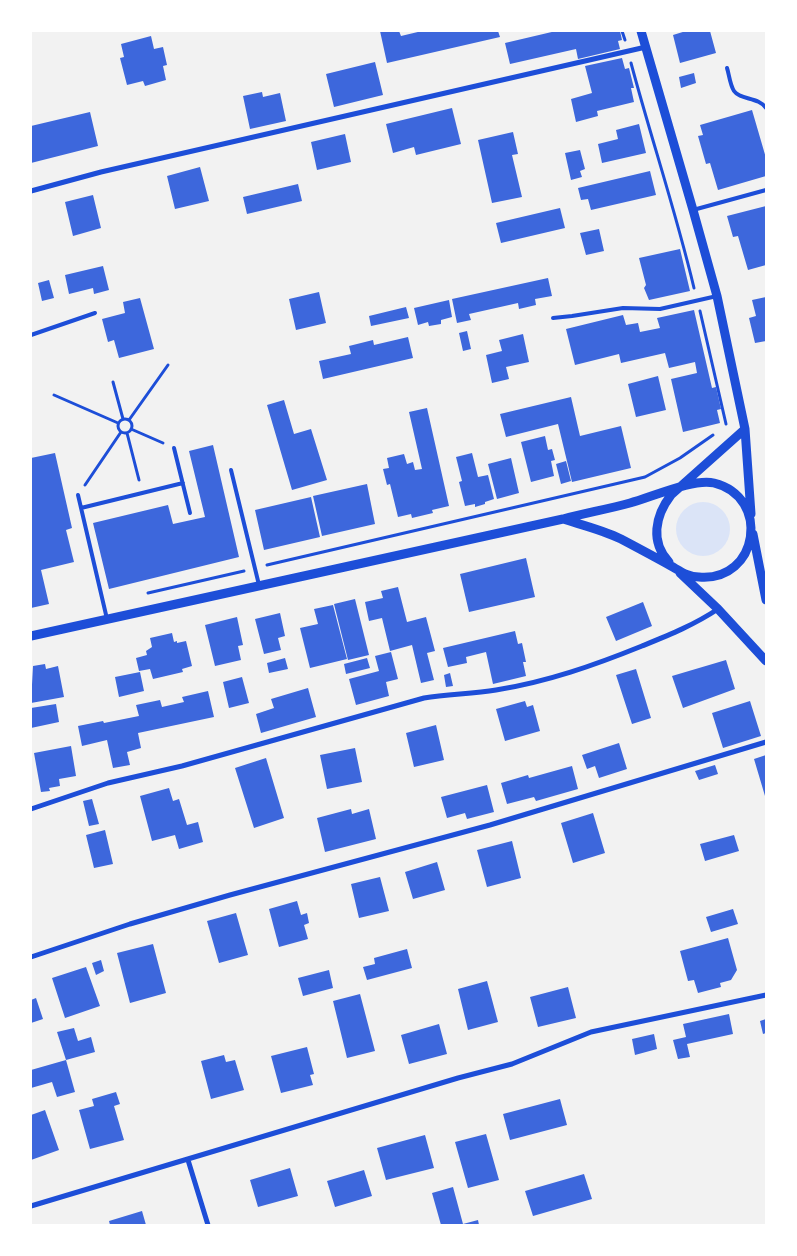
<!DOCTYPE html>
<style>
body{margin:0}
#map{position:relative;width:797px;height:1256px;overflow:hidden;background:#f2f2f2;font-family:"Nunito Sans",sans-serif}
canvas{display:block}
.frame{position:absolute;inset:0;border:32px solid #fff;pointer-events:none}
</style>
<div id="map">
<canvas width="797" height="1256"></canvas>
<div class="frame"></div>
</div>
<script>
const ctx = document.querySelector('canvas').getContext('2d');
ctx.lineJoin = 'round';
function fill(path, color) { ctx.fillStyle = color; ctx.fill(path, 'evenodd'); }
function trace(path, color, width, dash) { ctx.strokeStyle = color; ctx.lineWidth = width; ctx.lineCap = dash ? 'butt' : 'round'; ctx.setLineDash(dash || []); ctx.stroke(path); }
const green = new Path2D(`
 M676 529a27 27 0 1 1 54 0a27 27 0 1 1-54 0Z`);
const building = new Path2D(`
 M380,31H399L401,36L422,31H498L500,37L387,63Z
 M556,31H620L622,40L618,41L620,49L578,59L576,49L510,64L505,43Z
 M686,31H710L716,53L680,63L673,35Z
 M151,36L154,49L163,47L167,65L163,66L166,80L145,86L143,81L127,85L120,58L124,57L121,44Z
 M622,58L625,69L629,68L634,88H631L634,102L597,111L598,116L576,122L571,99L592,93L585,66Z
 M375,62L383,95L334,107L326,74Z
 M694,73L696,83L681,88L679,77Z
 M262,92L263,97L280,93L286,121L250,129L243,96Z
 M452,108L461,144L416,155L414,147L393,153L386,124Z
 M752,110L766,158V176L718,190L710,163L706,164L698,136L703,135L700,125Z
 M90,112L98,146L31,163V126Z
 M639,124L646,153L602,163L598,144L618,139L616,130Z
 M513,132L518,154L512,155L522,197L492,203L478,140Z
 M345,134L351,162L317,170L311,142Z
 M580,150L585,169L580,171L582,177L571,180L565,153Z
 M200,167L209,201L175,209L167,176Z
 M650,171L656,195L591,210L588,199L581,200L578,188Z
 M298,184L302,201L247,214L243,197Z
 M93,195L101,228L73,236L65,202Z
 M766,206V265L748,270L738,236L733,237L727,216Z
 M560,208L565,228L501,243L496,223Z
 M599,229L604,251L586,255L580,233Z
 M680,249L690,291L649,300L644,288L646,285L639,258Z
 M103,266L109,290L94,294L93,288L69,294L65,275Z
 M548,278L552,296L535,299L536,305L519,309L518,303L469,314L471,320L457,323L452,299Z
 M49,280L54,298L42,301L38,283Z
 M319,292L326,323L296,330L289,299Z
 M766,297V341L755,343L749,318L756,316L752,300Z
 M140,298L154,349L119,358L114,340L108,342L102,319L125,313L123,302Z
 M449,300L452,317L441,320V324L429,326L428,322L418,325L414,308Z
 M406,307L409,318L371,326L369,316Z
 M694,310L712,388L716,387L721,409L717,410L720,423L683,432L671,379L697,373L695,362L669,368L665,353L621,363L619,354L575,365L566,329L623,315L626,325L638,323L640,332L660,328L657,318Z
 M467,331L471,349L463,351L459,333Z
 M523,334L529,362L506,367L509,379L492,383L486,355L502,351L499,340Z
 M408,337L413,358L323,379L319,361L351,354L349,346L373,340L374,345Z
 M658,376L666,410L636,417L628,384Z
 M571,397L580,436L621,426L631,468L572,482L558,424L506,437L500,414Z
 M284,400L294,434L311,429L327,480L292,490L267,405Z
 M427,408L449,506L432,510L433,513L412,518L411,514L398,517L390,484L387,485L383,469L389,468L387,458L404,454L407,464L413,462L415,470L422,469L409,412Z
 M545,436L548,450L552,449L555,460L551,461L554,476L531,482L521,442Z
 M213,445L239,557L109,589L93,523L168,505L173,524L205,517L189,451Z
 M55,453L72,528L66,530L74,562L41,570L49,604L31,608V458Z
 M472,453L478,477L488,475L494,499L485,502V504L475,507V504L465,506L459,482L462,481L456,457Z
 M511,458L519,493L497,499L488,464Z
 M566,461L571,481L561,484L556,464Z
 M367,484L375,524L322,536L313,496Z
 M311,497L320,537L264,550L255,510Z
 M526,558L535,597L469,612L460,574Z
 M398,587L407,622L426,617L435,651L427,653L434,680L421,683L412,645L390,651L382,618L369,621L365,602L383,598L381,591Z
 M355,599L369,655L348,660L334,604Z
 M643,602L652,626L616,641L606,617Z
 M333,605L347,659L310,668L300,628L318,624L314,609Z
 M280,613L285,636L278,638L281,650L264,654L255,619Z
 M237,617L243,645L238,646L241,660L215,666L205,625Z
 M515,631L518,644L522,643L526,662H523L526,676L493,684L486,652L466,657L467,663L448,667L443,648Z
 M172,633L174,642L177,641V643L186,641L192,666L182,669L183,672L153,679L150,669L139,671L136,658L147,655L146,651L152,647L150,638Z
 M391,652L398,679L386,682L389,696L356,705L349,679L379,671L375,656Z
 M285,658L288,669L269,673L267,663Z
 M367,658L370,668L346,674L344,664Z
 M726,660L735,689L683,708L672,676Z
 M45,664L46,669L58,666L64,697L31,703L33,666Z
 M636,669L651,718L632,724L616,675Z
 M140,672L144,691L119,697L115,677Z
 M450,673L453,686L446,687L444,675Z
 M242,677L249,703L229,708L223,682Z
 M308,688L316,717L261,733L256,714L274,708L271,699Z
 M208,691L214,717L138,733L141,748L127,752L130,765L113,768L107,740L82,746L78,726L103,721L104,723L139,716L136,705L160,700L162,707L184,702L182,697Z
 M525,701L527,707L533,705L540,731L505,741L496,709Z
 M750,701L761,736L723,748L712,713Z
 M56,704L59,722L31,728V708Z
 M436,725L444,760L414,767L406,733Z
 M619,743L627,769L599,778L595,766L587,769L582,755Z
 M71,746L76,776L59,779L60,786L49,788L50,791L41,792L34,753Z
 M355,748L362,782L327,789L320,755Z
 M766,755V796H765L754,759Z
 M266,758L284,818L254,828L235,768Z
 M715,765L718,774L699,780L695,771Z
 M572,766L578,789L536,801L534,797L507,804L501,783L528,775L529,778Z
 M487,785L494,812L467,819L465,813L447,818L441,797Z
 M169,788L173,801L179,799L187,825L198,822L203,842L179,849L175,835L152,841L140,796Z
 M92,799L99,824L89,826L83,801Z
 M351,809L352,814L369,809L376,839L325,852L317,818Z
 M593,813L605,853L573,863L561,823Z
 M105,830L113,864L94,868L86,835Z
 M734,835L739,851L705,861L700,844Z
 M512,841L521,878L487,887L477,850Z
 M437,862L445,890L413,899L405,872Z
 M380,877L389,911L359,918L351,884Z
 M297,901L301,915L307,913L309,923L304,925L308,939L279,947L269,909Z
 M733,909L738,924L711,932L706,917Z
 M236,913L248,955L219,963L207,921Z
 M728,938L737,970L731,980L720,983L721,987L698,993L694,980L688,981L680,951Z
 M153,944L166,993L130,1003L117,953Z
 M407,949L412,968L367,980L363,967L375,964L374,958Z
 M101,960L104,971L96,975L92,963Z
 M86,967L100,1006L65,1018L52,978Z
 M329,970L333,988L303,996L298,978Z
 M487,981L498,1022L468,1030L458,989Z
 M568,987L576,1018L538,1027L530,997Z
 M360,994L375,1051L347,1058L333,1001Z
 M36,998L43,1019L31,1023V1000Z
 M729,1014L733,1034L687,1044L690,1057L678,1059L673,1040L686,1037L683,1024Z
 M766,1019V1033L763,1034L760,1021Z
 M439,1024L447,1054L409,1064L401,1035Z
 M74,1028L78,1041L91,1037L95,1052L66,1060L57,1032Z
 M654,1034L657,1049L635,1055L632,1039Z
 M307,1047L314,1074L310,1075L313,1085L281,1093L271,1056Z
 M224,1055L226,1062L235,1060L244,1090L211,1099L201,1061Z
 M66,1060L75,1092L57,1097L52,1082L31,1088V1070Z
 M116,1092L120,1104L114,1106L124,1140L90,1149L79,1110L94,1106L92,1099Z
 M560,1099L567,1125L510,1140L503,1114Z
 M45,1110L59,1150L31,1160V1115Z
 M486,1134L499,1180L468,1188L455,1142Z
 M425,1135L434,1168L386,1180L377,1148Z
 M290,1168L298,1196L258,1207L250,1180Z
 M364,1170L372,1196L335,1207L327,1181Z
 M584,1174L592,1199L533,1216L525,1191Z
 M453,1187L463,1224L478,1220L479,1225H441L432,1193Z
 M142,1211L146,1225H110L109,1221Z`);
const path = new Path2D(`
 M622,31L625,40
 M631,63C651,138 676,212 694,288
 M700,311L726,424
 M113,382L123,419
 M54,395L118,423
 M118 426a7 7 0 1 1 14 0a7 7 0 1 1-14 0Z
 M129,420L168,365
 M131,429L163,443
 M127,433L139,480
 M85,485L121,432
 M267,565L645,477L680,458L713,435
 M148,593L244,571`);
const service = new Path2D(`
 M727,68C729,74 730,85 734,91C740,100 759,97 766,108
 M693,210L766,190
 M553,318L572,316L623,308L660,309L717,296
 M31,335L95,313
 M174,448L190,513
 M231,470L259,585
 M78,495L107,619
 M81,508L183,483`);
const minor = new Path2D(`
 M31,191L101,172L646,47
 M31,809L108,783L182,766L424,698C448,694 472,694 496,690C547,682 595,665 642,646C669,635 694,625 718,609
 M31,957L130,924L230,895L490,825L766,742
 M188,1160L208,1225
 M31,1206L458,1078L512,1064L591,1032L766,995`);
const tertiary = new Path2D(`
 M641,31L693,210L717,296L745,429L751,514
 M753,534L766,600
 M669,562C650,542 655,516 671,495L745,429
 M680,573L718,609L766,661
 M31,636L563,519C586,513 608,509 630,503C652,497 694,478 714,483C771,497 759,582 699,577C688,577 680,571 671,566C655,557 638,548 621,539C603,530 582,525 563,519`);
fill(green, '#dbe4f7');
fill(building, '#3d67dc');
trace(path, '#1d4ed8', 3);
trace(service, '#1d4ed8', 4);
trace(minor, '#1d4ed8', 5);
trace(tertiary, '#1d4ed8', 9);
</script>
